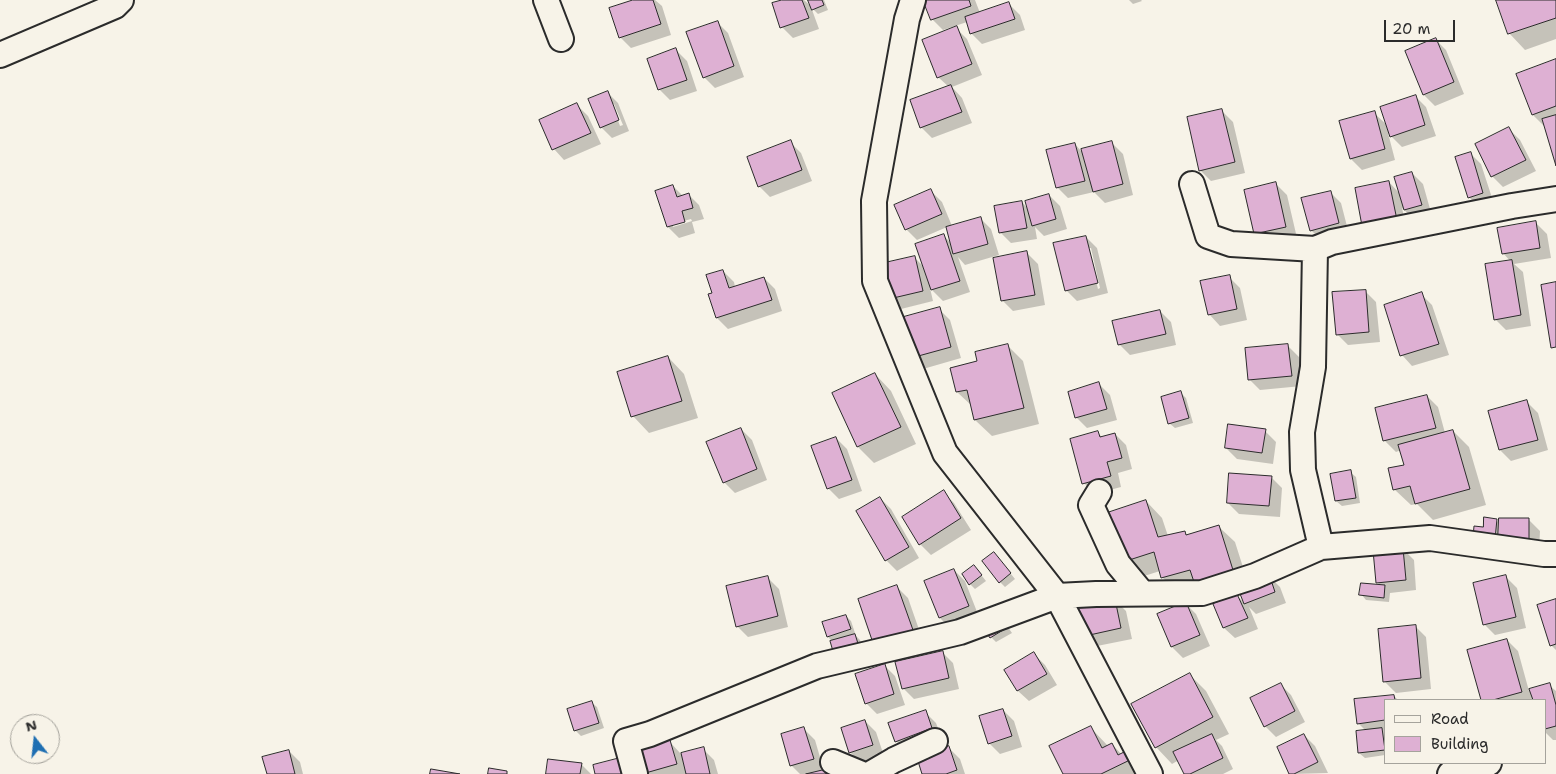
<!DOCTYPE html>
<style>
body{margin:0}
#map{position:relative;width:1556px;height:774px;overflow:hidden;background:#f7f3e8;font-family:"Shantell Sans",sans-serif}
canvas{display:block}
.legend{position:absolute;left:1384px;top:699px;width:162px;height:65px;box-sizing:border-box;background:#f7f3e8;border:1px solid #a5a39c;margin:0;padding:6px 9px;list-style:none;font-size:15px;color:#2b2b2b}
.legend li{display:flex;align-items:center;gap:10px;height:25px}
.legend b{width:25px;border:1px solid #a5a39c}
.north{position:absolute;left:10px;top:714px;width:50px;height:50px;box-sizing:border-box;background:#f7f3e8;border:1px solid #a5a39c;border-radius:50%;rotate:344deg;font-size:14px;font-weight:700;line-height:20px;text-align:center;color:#2b2b2b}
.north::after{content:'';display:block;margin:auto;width:18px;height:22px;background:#1f6fb2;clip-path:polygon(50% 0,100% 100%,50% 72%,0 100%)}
.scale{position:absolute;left:1384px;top:20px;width:71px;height:22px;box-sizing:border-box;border:2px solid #2b2b2b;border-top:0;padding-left:6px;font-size:15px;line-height:18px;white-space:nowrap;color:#2b2b2b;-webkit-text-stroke:4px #f7f3e8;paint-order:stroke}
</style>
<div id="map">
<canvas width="1556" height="774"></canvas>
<ul class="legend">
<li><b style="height:6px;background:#f7f3e8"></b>Road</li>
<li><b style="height:14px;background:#deb0d3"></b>Building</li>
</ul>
<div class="north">N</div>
<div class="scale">20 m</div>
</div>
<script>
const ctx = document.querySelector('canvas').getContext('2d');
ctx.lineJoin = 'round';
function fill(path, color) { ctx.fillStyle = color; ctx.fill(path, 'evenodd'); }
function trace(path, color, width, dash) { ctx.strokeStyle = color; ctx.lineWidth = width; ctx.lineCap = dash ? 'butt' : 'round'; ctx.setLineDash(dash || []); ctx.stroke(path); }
const shadow = new Path2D(`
 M637,0H655L662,6L671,35L631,48L620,37Z
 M786,0H804L813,8L810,0H824L828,10L818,14L811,7L819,29L793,38L782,27Z
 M925,0H975L980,13L1009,4L1020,15L1025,30L982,44L971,33L967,22L943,30L932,19Z
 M1129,0H1141L1142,1L1133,4Z
 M1497,0H1556V39L1525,50L1509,33Z
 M717,22L728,33L744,77L715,88L704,77Z
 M955,27L967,39L982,75L952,87L962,98L972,123L932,138L921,127L949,87L938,77Z
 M1435,39L1446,50L1464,94L1435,106L1424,95L1406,51Z
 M676,50L687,61L697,91L670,100L659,89Z
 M1556,60V162L1544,126L1533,115Z
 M607,92L618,103L629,131L612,138L601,127ZM612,104H614L623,125L620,126Z
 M1415,96L1426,107L1436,136L1402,147L1388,133L1395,160L1362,170L1351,159L1374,113L1388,126Z
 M577,105L588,116L601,144L564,160L554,149L541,121Z
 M1222,111L1233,122L1245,173L1211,181L1200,170Z
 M1509,129L1520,140L1536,171L1503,187L1492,176L1476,145Z
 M790,142L801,153L812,181L770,197L759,186Z
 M1112,143L1123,154L1133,195L1105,203L1094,192L1068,198L1057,187L1075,144L1081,151Z
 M1470,153L1481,164L1494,204L1480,208L1469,197Z
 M1412,173L1423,184L1432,216L1416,221L1402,208L1407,230L1374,237L1389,182L1400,194Z
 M1276,184L1287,195L1297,238L1255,234Z
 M673,186L683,196L688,194L699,205L704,219L692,222L695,233L679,238L668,227L657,192ZM691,219L692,221L673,227V224Z
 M931,191L942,202L952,226L980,218L991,229L999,255L965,265L958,257L970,292L943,301L930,288L933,301L901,309L890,298L914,257L924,267L944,236L952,244L947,227L917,240L906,229Z
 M1330,192L1341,203L1349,234L1322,241L1311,230Z
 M1049,195L1060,206L1067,229L1044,236L1035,227L1037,239L1011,243L1000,232L1022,202L1028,209Z
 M1536,223L1547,234L1551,258L1514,264L1523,272L1531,326L1506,330L1495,319L1511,262L1503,253Z
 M1086,237L1097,248L1108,293L1077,301L1066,290ZM1088,248H1091L1100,288L1098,289Z
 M1027,253L1038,264L1045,305L1013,311L1002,300Z
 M723,271L734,282L735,287L764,278L775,289L782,311L728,329L717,318L713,294Z
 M1229,277L1240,288L1247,320L1220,326L1209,314Z
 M1365,291L1376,302L1380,342L1348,345L1337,334Z
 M1421,294L1432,305L1449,355L1412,366L1402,355Z
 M939,309L950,320L961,358L923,369L912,358Z
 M1160,311L1171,322L1176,345L1130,355L1119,344Z
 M1007,345L1023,361L1039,424L992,436L975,420L972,406L957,392L979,362Z
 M1288,346L1299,357L1302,386L1260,390L1249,379Z
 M668,357L684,374L698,418L649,433L633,416Z
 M875,374L891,391L916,444L874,463L858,447L833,394Z
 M1099,384L1110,395L1117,420L1087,428L1076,417Z
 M1181,393L1186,398L1193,423L1175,428L1169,423Z
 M1427,396L1438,407L1445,433L1453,431L1469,447L1486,505L1433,520L1417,504L1411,505L1394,489L1405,465L1401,450L1396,452L1385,441L1376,409Z
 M1527,402L1538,413L1548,450L1511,461L1500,450Z
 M741,429L752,440L767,480L735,493L724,482Z
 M1265,431L1276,442L1273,464L1237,459L1226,448Z
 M1098,433L1103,438L1115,434L1126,445L1132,469L1118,473L1121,487L1095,494L1084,483Z
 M836,438L847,449L862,491L839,499L828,488Z
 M1350,472L1356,477L1360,503L1342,506L1336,501Z
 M1271,477L1282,488L1280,517L1239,514L1228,503Z
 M943,492L954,503L971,530L931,555L920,544L903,518Z
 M880,498L891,509L919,558L897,571L886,560Z
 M1146,501L1162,518L1168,536L1184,532L1188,536L1218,526L1235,542L1248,583L1269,576L1280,587L1286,603L1256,614L1249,607L1258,629L1235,638L1224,628L1237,595L1244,603L1240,589L1178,593L1162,577L1160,571L1141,577L1125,561Z
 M1496,520L1500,524L1529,520L1540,531L1539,551L1500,539L1484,529Z
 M1403,549L1414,560L1416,590L1390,593L1389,602L1366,600L1361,594L1381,586L1377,582Z
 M999,559L1015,579L1005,587L1000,582Z
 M974,566L986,581L975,589L970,584Z
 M954,570L965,581L979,617L951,629L940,618Z
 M1506,577L1517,588L1526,628L1495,635L1484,624Z
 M768,578L779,589L788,627L748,637L737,626Z
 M897,587L908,598L923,641L885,654Z
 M1115,600L1126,611L1132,639L1097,646L1086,635Z
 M1556,600V650L1551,645Z
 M1185,603L1196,614L1210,646L1183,658L1172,647L1159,615Z
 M846,616L851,621L856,636L860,640L865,655L833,642L828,637Z
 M1005,623L1012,633L996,642L991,637Z
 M1415,626L1426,637L1431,689L1396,693L1385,682Z
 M1507,640L1518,651L1529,691L1549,685L1556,691V740H1553L1545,732V700H1483L1468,651Z
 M942,652L953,663L959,689L914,699L903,688Z
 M1034,654L1045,665L1057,685L1029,701L1018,691L1006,670Z
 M884,665L895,676L905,705L877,714L866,703Z
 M1189,674L1206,691L1229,734L1216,740L1222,746L1233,769L1223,774H1186L1179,760L1172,764L1156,747Z
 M1280,684L1291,695L1305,722L1276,737L1265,726Z
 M1394,696L1398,700H1385V755L1365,758L1359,753L1357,732L1366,731L1358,723L1355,700Z
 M591,702L597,707L604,728L581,736L575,730Z
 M1003,710L1014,721L1022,747L1000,754L989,743Z
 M925,712L936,723L942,739L907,752L896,741Z
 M865,721L876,732L884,756L861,763L850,752Z
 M1091,728L1108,746L1112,744L1122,755L1150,774H1064Z
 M804,729L815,740L824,771H827L831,774H800L791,765Z
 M1304,735L1315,746L1328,773L1291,774Z
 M669,741L681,754L703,749L714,760L718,774H643Z
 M949,748L960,759L965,774H924Z
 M289,751L300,762L303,774H268Z
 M581,764L591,774H547Z`);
const building = new Path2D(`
 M633,0H653L661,24L619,38L609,8Z
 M782,0H802L809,18L780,28L772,3Z
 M808,0H822L824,5L812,10Z
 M923,0H969L971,6L931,20Z
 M1496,0H1556V18L1508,34Z
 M1009,2L1015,19L970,34L965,17Z
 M718,21L734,66L703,78L686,32Z
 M957,26L972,64L937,78L922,40Z
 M1436,38L1454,82L1423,95L1405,51Z
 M676,48L687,80L658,90L647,59Z
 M1556,59V106L1532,115L1516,74Z
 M951,85L962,112L920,128L910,100Z
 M608,91L619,120L600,128L588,99Z
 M1416,95L1425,125L1390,137L1380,107Z
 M577,103L591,133L552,150L539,120Z
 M1222,109L1235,162L1199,171L1187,117Z
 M1375,111L1385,149L1350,159L1339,121Z
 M1556,115V166L1542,119Z
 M1509,127L1526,160L1491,177L1475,144Z
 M791,140L802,170L758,187L747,157Z
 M1112,141L1123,184L1093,192L1081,149Z
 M1075,143L1085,181L1056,188L1046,150Z
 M1471,152L1483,193L1468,198L1455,157Z
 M1412,172L1422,205L1404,210L1394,177Z
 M1389,181L1397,220L1362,226L1355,188Z
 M1276,182L1286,227L1254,234L1244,190Z
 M673,185L677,197L689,193L693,208L682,211L685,222L667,227L655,191Z
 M931,189L942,214L905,230L894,205Z
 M1331,191L1339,223L1310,231L1301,198Z
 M1049,194L1056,219L1032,226L1025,201Z
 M1022,201L1027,228L999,233L994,206Z
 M981,217L988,244L953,254L946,227Z
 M1536,221L1540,248L1502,254L1497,228Z
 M944,234L960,281L931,290L915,244Z
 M1086,236L1098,283L1065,291L1053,243Z
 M1027,251L1035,295L1001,301L993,258Z
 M915,256L923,291L889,299L880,264Z
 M1512,260L1521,315L1494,320L1485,264Z
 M723,270L729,288L764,277L772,300L716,318L708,294L712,293L706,275Z
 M1230,275L1237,309L1208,315L1200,281Z
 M1556,282V347L1551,348L1541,285Z
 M1366,290L1369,332L1336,335L1332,292Z
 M1422,292L1439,344L1400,356L1384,305Z
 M940,307L951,347L911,358L900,318Z
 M1160,310L1166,334L1118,345L1112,321Z
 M1008,344L1024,408L974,420L967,390L956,392L950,368L977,361L975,352Z
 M1288,344L1292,376L1248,380L1245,348Z
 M668,356L682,401L631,417L617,372Z
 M875,373L901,427L857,447L832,393Z
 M1099,382L1107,409L1075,418L1068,392Z
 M1181,391L1189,418L1168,424L1161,397Z
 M1427,395L1436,428L1383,441L1375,408Z
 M1527,400L1538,440L1499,450L1488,411Z
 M1228,424L1266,429L1262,453L1225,448Z
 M741,428L757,469L723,483L706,442Z
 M1453,430L1470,489L1415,504L1410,486L1393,490L1388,468L1404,465L1398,445Z
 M1098,431L1100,437L1115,433L1122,458L1107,462L1111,476L1082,484L1070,439Z
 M836,437L852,480L827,489L811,446Z
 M1351,470L1356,498L1335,501L1330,474Z
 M1229,473L1272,476L1269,506L1227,503Z
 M944,490L961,518L919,545L902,517Z
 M880,497L909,547L885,561L856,511Z
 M1146,500L1158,537L1185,531L1186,535L1219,525L1233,570L1194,582L1190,570L1161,578L1154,552L1123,562L1107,513Z
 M1484,517L1497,519L1495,539L1473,537L1474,526L1483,527Z
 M1499,518H1529V540L1498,539Z
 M1403,548L1406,580L1376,583L1373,550Z
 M994,552L1011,573L999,583L982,561Z
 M974,565L982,575L969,585L962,574Z
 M954,569L969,606L939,618L924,581Z
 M1269,574L1275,592L1244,604L1237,586Z
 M1506,575L1516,617L1483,625L1473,583Z
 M768,576L778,616L736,627L726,586Z
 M1361,583L1385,585L1384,598L1359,595Z
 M897,585L913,630L873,643L858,599Z
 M1237,594L1248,618L1223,628L1213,604Z
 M1115,599L1121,628L1085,636L1078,607Z
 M1556,599V644L1550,646L1537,605Z
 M1186,602L1200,635L1171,647L1157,614Z
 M846,615L851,629L827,637L822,622Z
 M1005,621L1008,627L990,638L986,632Z
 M1416,625L1421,678L1383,682L1378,629Z
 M855,634L860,650L835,658L830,641Z
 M1507,639L1522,692L1493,700H1481L1467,650Z
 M943,651L949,678L902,689L895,662Z
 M1034,652L1047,674L1017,691L1004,670Z
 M885,664L894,694L865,704L855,674Z
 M1190,673L1213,717L1155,748L1131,704Z
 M1281,683L1295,711L1264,727L1250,698Z
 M1550,683L1556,705V726L1545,729V700H1533L1529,689Z
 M1394,695L1395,700H1385V720L1357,724L1354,699Z
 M592,701L599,723L574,731L567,709Z
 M1003,709L1012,736L988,744L979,716Z
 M926,710L932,728L895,742L888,723Z
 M865,720L873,745L849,753L841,728Z
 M1091,726L1102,748L1112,743L1118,755L1130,749L1134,758L1101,774H1063L1049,746Z
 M804,727L814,759L790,766L781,734Z
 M1382,728L1385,750L1358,753L1356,731Z
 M1212,734L1223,758L1190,774H1184L1173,752Z
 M1304,734L1318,762L1294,774H1289L1277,747Z
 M670,740L677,764L642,774L635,750Z
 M949,746L957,770L946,774H922L917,758Z
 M704,747L710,774H686L681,753Z
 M289,750L295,774H267L262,757Z
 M624,757L628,774H595L593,765Z
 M548,759L582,763L580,774H546Z
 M489,768L507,771V774H488Z
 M431,769L460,774H430Z
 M828,769L829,774H806Z`);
const minor = new Path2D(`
 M546,0L561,39
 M913,0L907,19L874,201L875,281L945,453L1057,596L1096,594L1202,593L1255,576L1321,547L1430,538L1544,554H1556
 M0,55L115,6L121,0
 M1192,184L1208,236L1231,244L1315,249
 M1099,492L1091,505L1118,564L1142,593
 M1321,547L1303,470L1302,432L1313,367L1315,249L1332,242L1512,206L1556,199
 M833,762L862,774
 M635,774L626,741L650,734L817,666L960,632L1057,596L1150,774
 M870,774L894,760L935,741
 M1450,774L1489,763`);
fill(shadow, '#0003');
fill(building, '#deb0d3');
trace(building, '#2b2b2b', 1);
trace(minor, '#2b2b2b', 28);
trace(minor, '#f7f3e8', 24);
</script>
